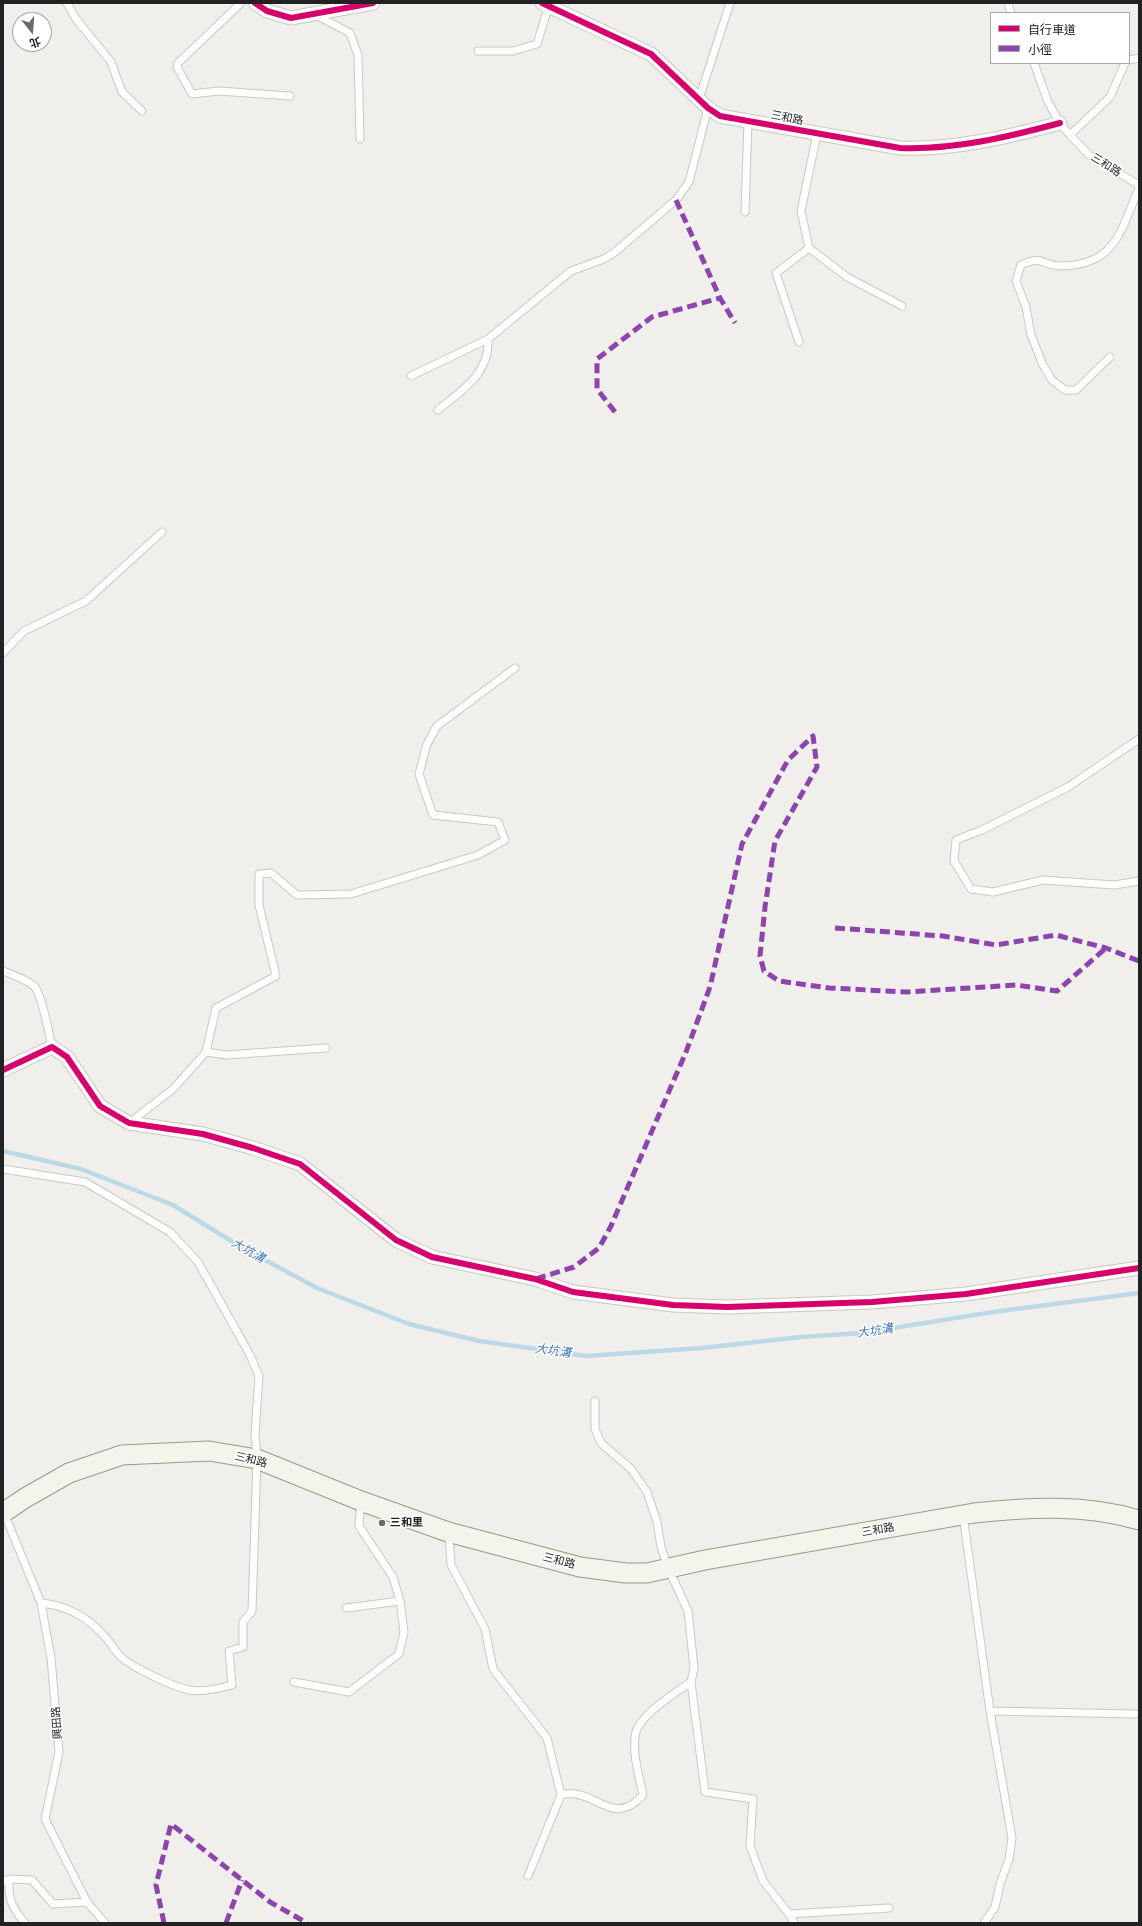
<!DOCTYPE html>
<meta charset="utf-8">
<style>
body{margin:0}
#map{position:relative;width:1142px;height:1926px;overflow:hidden;background:#f0efeb;font-family:Quicksand,"Noto Sans TC",sans-serif}
canvas{display:block}
.frame{position:absolute;inset:0;border:4px solid #222;pointer-events:none}
.legend{position:absolute;left:990px;top:12px;width:140px;height:52px;box-sizing:border-box;background:#fff;border:1px solid #a7a7a7;margin:0;padding:5px 7px;list-style:none;font-size:12px;color:#222}
.legend li{display:flex;align-items:center;gap:8px;height:20px}
.legend b{width:20px;border:1px solid #a7a7a7}
.north{position:absolute;left:12px;top:12px;width:40px;height:40px;box-sizing:border-box;background:#fff;border:1px solid #a7a7a7;border-radius:50%;rotate:163deg;font-size:11px;font-weight:700;line-height:16px;text-align:center;color:#222}
.north::after{content:'';display:block;margin:auto;width:14px;height:18px;background:#6a6a68;clip-path:polygon(50% 0,100% 100%,50% 72%,0 100%)}
</style>
<div id="map">
<canvas width="1142" height="1926"></canvas>
<div class="frame"></div>
<ul class="legend">
<li><b style="height:5px;background:#d6006c"></b>自行車道</li>
<li><b style="height:5px;background:#8e44ad"></b>小徑</li>
</ul>
<div class="north">北</div>
</div>
<script>
const ctx = document.querySelector('canvas').getContext('2d');
ctx.lineJoin = 'round';
function trace(path, color, width, dash) { ctx.strokeStyle = color; ctx.lineWidth = width; ctx.lineCap = dash ? 'butt' : 'round'; ctx.setLineDash(dash || []); ctx.stroke(path); }
function drawText(font, color, halo, rows, align = 'center') {
  ctx.font = font + ' Quicksand,"Noto Sans TC",sans-serif'; ctx.lineWidth = 3; ctx.setLineDash([]); ctx.textBaseline = 'middle'; ctx.strokeStyle = halo; ctx.fillStyle = color; for (const [text, x, y, turn = 0] of rows) {
    ctx.save(); ctx.translate(x, y); ctx.rotate((+turn || 0) * Math.PI / 180); ctx.textAlign = isNaN(turn) ? turn : align; if (halo) ctx.strokeText(text, 0, 0); ctx.fillText(text, 0, 0); ctx.restore();
  }
}
const stream = new Path2D(`
 M3,1151L81,1169L173,1205L241,1247L317,1288L409,1324L479,1341L586,1356L702,1348L801,1337L862,1333L993,1312L1139,1293`);
const service = new Path2D(`
 M67,3L76,19L111,62L122,92L142,111
 M241,3L178,63L177,67L192,94L219,91L290,96
 M1008,3L1011,13
 M316,15L350,33L358,55L360,139
 M478,51H513L537,44L549,5
 M1129,60L1139,58
 M1034,63L1048,102L1060,123L1070,135L1089,155L1139,185
 M699,99L730,3
 M817,134L801,211L809,248L847,277L902,306
 M1070,135L1110,97L1125,63
 M745,212L748,120
 M799,342L776,273L809,248
 M1110,357L1076,390H1065L1052,380L1043,365L1031,335L1026,307L1016,281L1021,265C1044,255 1041,265 1059,266C1116,266 1120,232 1139,188
 M411,376L488,339L571,271L604,259L615,252L676,200L689,182L708,108
 M438,410C462,390 490,374 488,339
 M3,653L24,631L86,601L162,532
 M1139,739L1068,787L982,830L956,840L954,861L971,889L993,892L1043,880L1114,885L1139,881
 M3,971C14,975 25,979 34,986C42,994 49,1034 52,1047
 M206,1052L226,1055L326,1048
 M129,1123L173,1089L206,1052L216,1008L276,976L259,905V874L271,873L297,895L351,894L478,855L505,840L498,822L433,815L419,774L427,744L437,726L515,668
 M3,1169L85,1182L170,1232L198,1262L250,1355L259,1376L255,1434L257,1459L252,1611L243,1622V1647L229,1651L232,1685C196,1695 186,1692 153,1676C142,1670 131,1666 121,1657C116,1652 112,1646 108,1640C89,1618 70,1606 41,1603
 M4,1513L41,1603L51,1658L59,1752L45,1819L87,1902L105,1923
 M963,1515L990,1711L1012,1838L1009,1859L1000,1884L995,1907L984,1923
 M449,1533L451,1565L485,1629L493,1669L547,1738L561,1795
 M346,1608L400,1601
 M294,1682L349,1692L399,1654L404,1632L400,1601L393,1577L359,1526L361,1501
 M691,1682L705,1792L753,1799L750,1846L763,1881L789,1914L794,1923
 M990,1711L1135,1714
 M528,1876L561,1795C596,1786 611,1830 643,1795C639,1776 633,1756 635,1737C636,1717 675,1693 691,1682L694,1668L688,1611L668,1568L661,1547L657,1522L647,1492L631,1469L601,1443L595,1429V1401
 M9,1879C8,1899 12,1908 25,1923
 M3,1882L9,1879L32,1880L53,1904L87,1902
 M789,1914L889,1908`);
const minor = new Path2D(`
 M255,3L267,11L291,18L373,3
 M542,3L651,54L708,108L720,116L900,148C954,150 1008,137 1060,123
 M3,1070L52,1047L67,1057L100,1106L129,1123L203,1134L253,1148L300,1164L396,1240L432,1257L535,1279L573,1292L673,1305L727,1307L872,1302L966,1294L1139,1268`);
const secondary = new Path2D(`
 M3,1513L25,1498L69,1473L122,1455L209,1451L257,1459L361,1501L448,1532L580,1567L626,1573H647L705,1560L974,1513C1028,1507 1086,1504 1139,1520`);
const quiet = new Path2D(`
 M676,200L720,298L735,323
 M615,412L597,389V359L652,317L720,298
 M835,928L943,936L996,945L1056,935L1106,948L1139,961
 M536,1279L574,1267L599,1248L611,1226L686,1052L710,987L742,844L788,760L813,736L817,767L775,841L765,907L760,956L764,971L779,981L829,988L907,992L1016,985L1057,991L1106,948
 M164,1923L156,1885L171,1824L270,1902L307,1923
 M226,1923L242,1880`);
const cycleway = new Path2D(`
 M255,3L267,11L291,18L373,3
 M542,3L651,54L708,108L720,116L900,148C954,150 1008,137 1060,123
 M3,1070L52,1047L67,1057L100,1106L129,1123L203,1134L253,1148L300,1164L396,1240L432,1257L535,1279L573,1292L673,1305L727,1307L872,1302L966,1294L1139,1268`);
const markers = [
 [382,1523,4,"#6a6a68"]
];
const streetNames = [
 ["三和路",787,118,11],
 ["三和路",1106,165,32],
 ["三和路",251,1460,14],
 ["三和路",878,1530,-10],
 ["三和路",559,1561,15],
 ["興田路",57,1723,-94]
];
const poiNames = [
 ["三和里",390,1523]
];
const waterNames = [
 ["大坑溝",248,1251,30],
 ["大坑溝",875,1331,-8],
 ["大坑溝",553,1351,8]
];
trace(stream, '#bcd9e5', 4.5);
trace(service, '#c9c8c7', 9);
trace(minor, '#c9c8c7', 15);
trace(secondary, '#979c81', 21);
trace(service, '#fdfdfc', 7);
trace(minor, '#fdfdfc', 13);
trace(secondary, '#f3f5ec', 19);
trace(quiet, '#8e44ad', 5, [10, 5]);
trace(cycleway, '#d6006c', 6);
for (const [x, y, r, color] of markers) { const dot = new Path2D(); dot.arc(x, y, r, 0, 2 * Math.PI); ctx.fillStyle = color; ctx.fill(dot); trace(dot, '#fff', 1.5); }
drawText('11px', '#222', '#fff', streetNames);
drawText('bold 11px', '#222', '#fff', poiNames, 'left');
drawText('italic 12px', '#4577bb', '#fff', waterNames);
</script>
